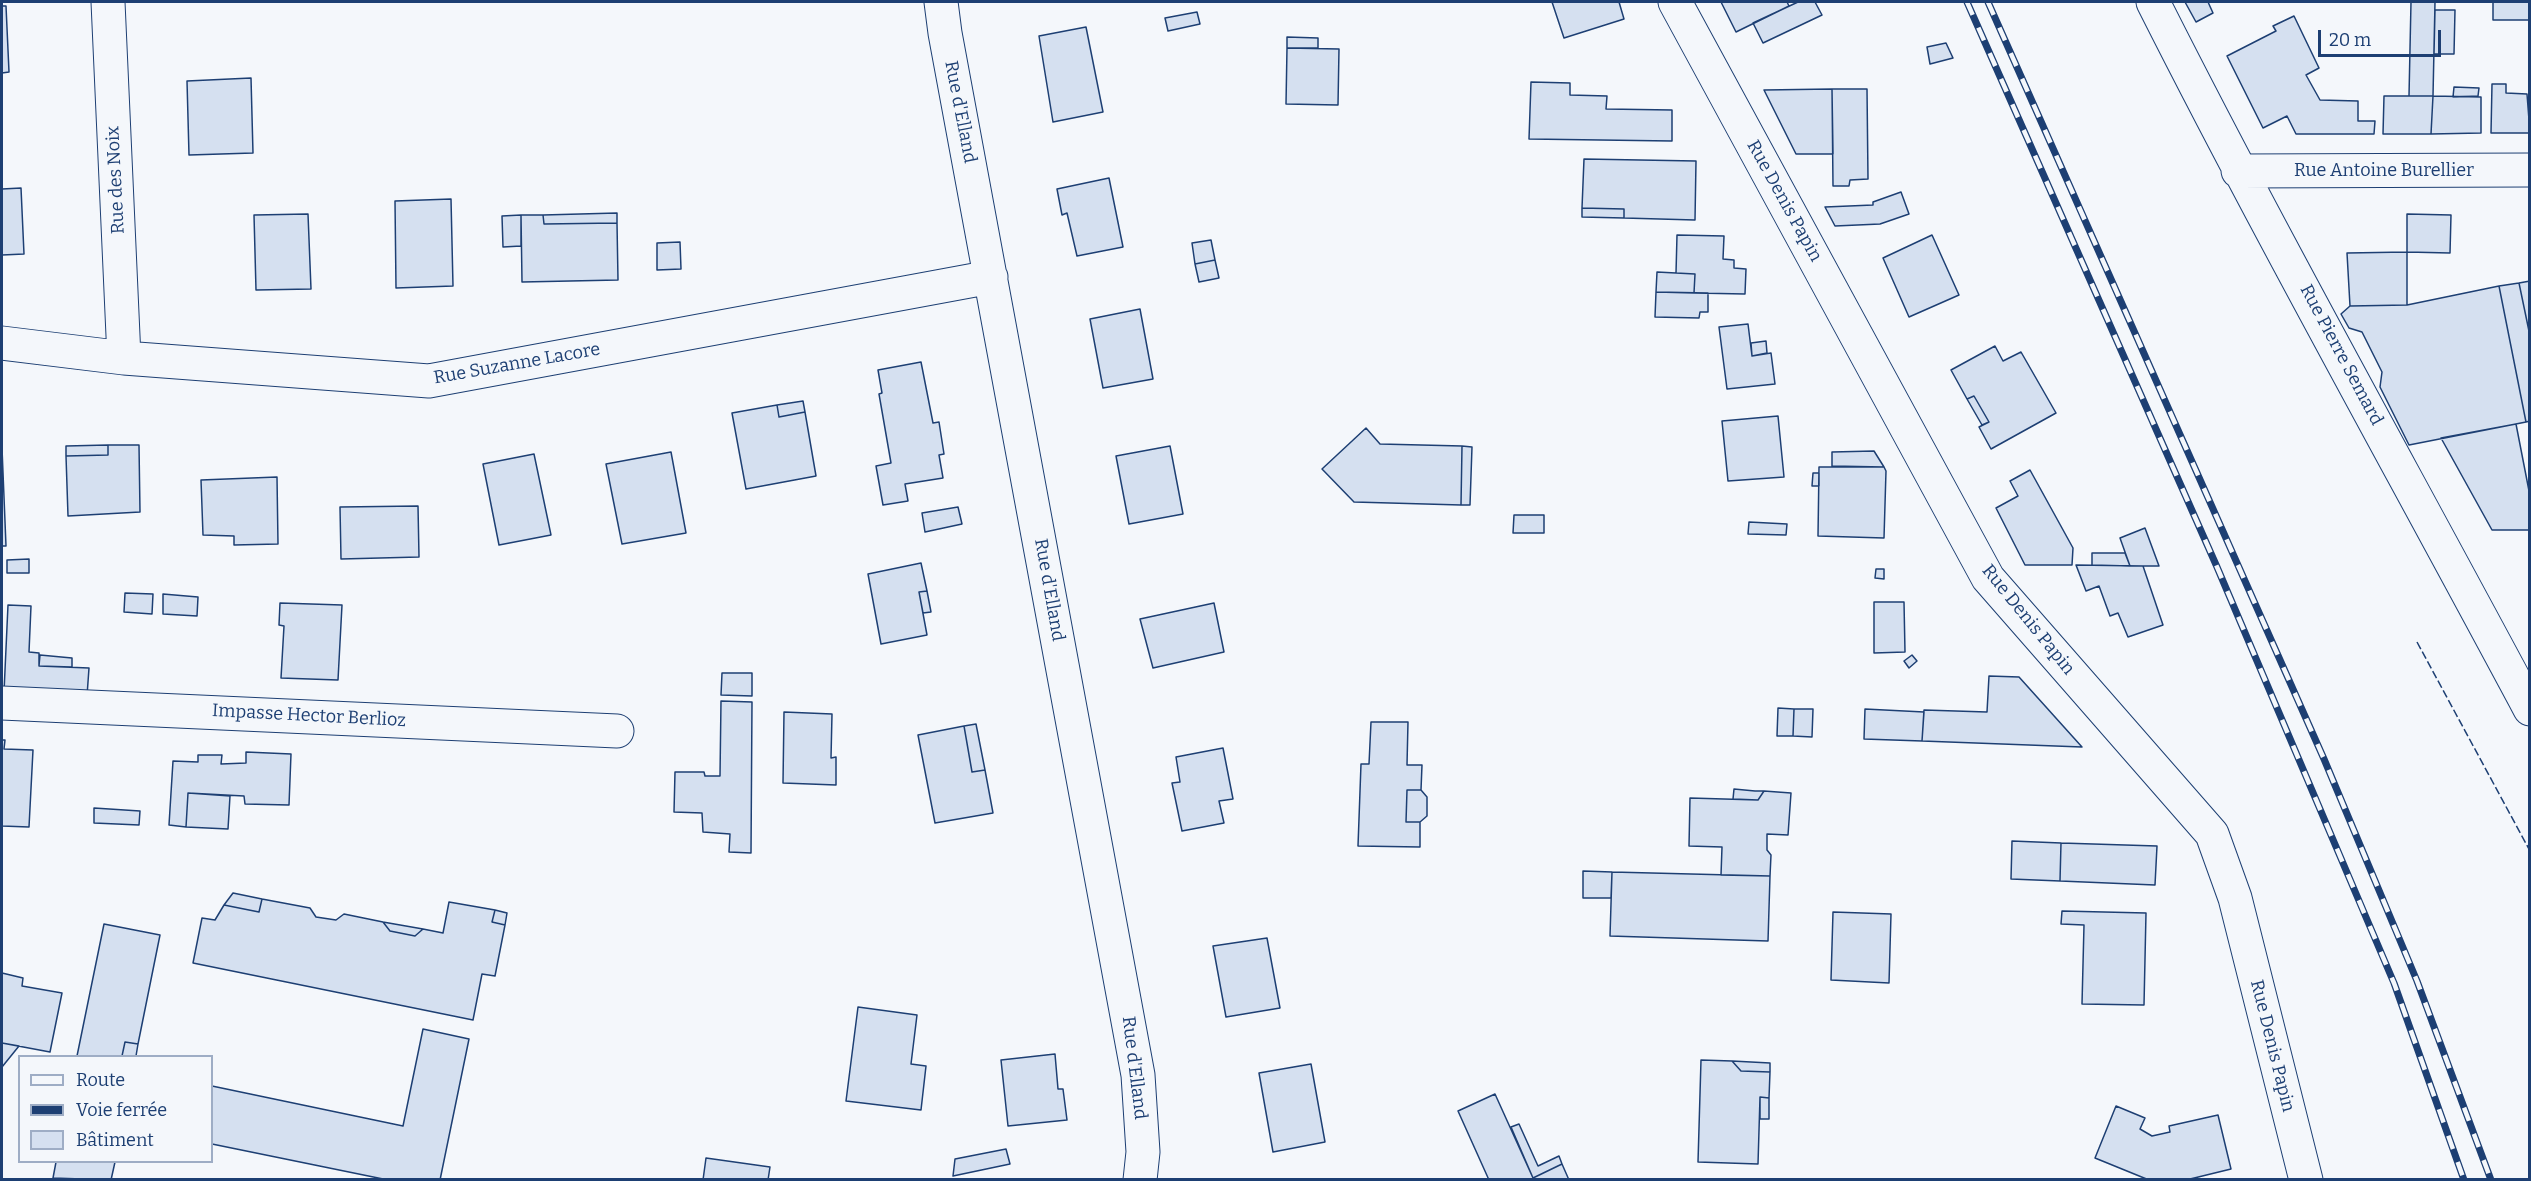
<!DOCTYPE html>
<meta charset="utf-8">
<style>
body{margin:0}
#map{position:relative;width:2531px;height:1181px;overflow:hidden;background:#f4f7fb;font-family:Bitter,serif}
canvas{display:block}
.frame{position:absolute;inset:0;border:3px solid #1d3f73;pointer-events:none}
.legend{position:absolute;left:18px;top:1055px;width:195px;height:108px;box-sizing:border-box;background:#f4f7fb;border:2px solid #9eadc5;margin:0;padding:8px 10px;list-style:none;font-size:18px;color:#1d3f73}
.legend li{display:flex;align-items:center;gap:12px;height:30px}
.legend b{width:30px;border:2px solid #9eadc5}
.scale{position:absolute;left:2318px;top:30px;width:123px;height:27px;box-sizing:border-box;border:3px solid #1d3f73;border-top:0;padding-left:8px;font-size:18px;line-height:21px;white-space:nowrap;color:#1d3f73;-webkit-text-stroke:4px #f4f7fb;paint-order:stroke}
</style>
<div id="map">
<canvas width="2531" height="1181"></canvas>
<div class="frame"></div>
<ul class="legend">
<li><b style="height:8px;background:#f4f7fb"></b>Route</li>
<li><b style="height:8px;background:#1d3f73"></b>Voie ferrée</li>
<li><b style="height:16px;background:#d5e0f0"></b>Bâtiment</li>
</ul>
<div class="scale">20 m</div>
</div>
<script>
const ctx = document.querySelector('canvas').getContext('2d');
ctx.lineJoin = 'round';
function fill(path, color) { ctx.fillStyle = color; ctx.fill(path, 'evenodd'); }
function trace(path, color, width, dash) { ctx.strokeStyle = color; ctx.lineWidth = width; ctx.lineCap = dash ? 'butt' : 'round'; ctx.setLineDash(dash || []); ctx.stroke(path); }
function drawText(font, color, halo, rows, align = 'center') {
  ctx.font = font + ' Bitter,serif'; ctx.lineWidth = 4.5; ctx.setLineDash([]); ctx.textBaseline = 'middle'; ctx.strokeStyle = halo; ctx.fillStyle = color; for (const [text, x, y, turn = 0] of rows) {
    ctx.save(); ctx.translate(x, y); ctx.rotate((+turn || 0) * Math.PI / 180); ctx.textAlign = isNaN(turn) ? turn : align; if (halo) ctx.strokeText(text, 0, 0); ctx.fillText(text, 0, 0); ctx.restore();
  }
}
const building = new Path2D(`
 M1552,2H1619L1624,19L1564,38Z
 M1721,2H1787L1789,6L1736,32Z
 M1798,2H1815L1822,15L1763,43L1753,23Z
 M2185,2H2208L2213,13L2196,22Z
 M2411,2H2435L2433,96H2409Z
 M2493,2H2530V20H2493Z
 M2,6H6L9,72L2,73Z
 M2435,10H2455L2454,54H2434Z
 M1197,12L1200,24L1168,31L1165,18Z
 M2294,16L2319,68L2306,75L2320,100L2358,101V121H2375L2374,134H2296L2287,116L2263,128L2227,56L2276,31L2273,26Z
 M1086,27L1103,112L1053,122L1039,36Z
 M1287,37L1318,38V48H1287Z
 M1946,43L1953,58L1930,64L1927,47Z
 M1287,48L1339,49L1338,105L1286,104Z
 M251,78L253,153L189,155L187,81Z
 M1531,82L1570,83V95L1607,96L1606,109L1672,110V141L1529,139Z
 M2492,84H2506V93L2527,94L2530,133H2491Z
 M2454,87L2479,88L2478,96L2453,97Z
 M1832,89L1833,154H1796L1764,90Z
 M1832,89H1867L1868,179L1850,180L1849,186H1833Z
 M2384,96H2433L2431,134H2383Z
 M2433,96L2481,97V133L2431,134Z
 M1584,159L1696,161L1695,220L1624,218V209L1582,208Z
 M1109,178L1123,247L1077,256L1067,213L1062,215L1057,189Z
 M21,188L24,254L2,255V189Z
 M1901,192L1909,214L1880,224L1835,226L1825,207L1873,205V202Z
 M451,199L453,286L396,288L395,201Z
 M1582,208L1624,209V218L1582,217Z
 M617,213V223L544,224L543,215Z
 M308,214L311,289L256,290L254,215Z
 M2407,214L2451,215L2450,253L2407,252Z
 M521,215V246L503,247L502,216Z
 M521,215H543L544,224L617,223L618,280L522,282Z
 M1677,235L1724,236L1723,259L1734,260V268L1746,269L1745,294L1694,293L1695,274L1676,273Z
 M1932,235L1959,295L1909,317L1883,258Z
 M1211,240L1215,260L1195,264L1192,243Z
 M680,242L681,269L657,270V243Z
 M2407,252V305L2350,306L2347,253Z
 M1215,260L1219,278L1199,282L1195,264Z
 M1657,272L1695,274L1694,293L1656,292Z
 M2530,281V336L2519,283Z
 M2519,283L2530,336V421L2526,422L2499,286Z
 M2499,286L2526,422L2409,445L2380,387L2382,372L2362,332L2349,328L2341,314L2350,306L2407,305Z
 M1656,292L1708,293V312H1700L1699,318L1655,317Z
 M1140,309L1153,379L1103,388L1090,319Z
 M1748,324L1752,356L1771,353L1775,384L1727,389L1719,327Z
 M1766,341L1767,353L1752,356L1751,343Z
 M1995,346L2003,361L2021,352L2056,413L1991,449L1979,427L1989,422L1974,396L1967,399L1951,370Z
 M921,362L933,423L939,422L944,454L939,455L943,478L905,484L908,501L883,505L876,466L891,463L879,394L882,393L878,370Z
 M1974,396L1989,422L1982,425L1967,399Z
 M803,401L805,412L779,417L777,405Z
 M777,405L779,417L805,412L816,476L746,489L732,413Z
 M1778,416L1784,477L1728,481L1722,421Z
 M2516,424L2530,496V530H2492L2441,438Z
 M1366,428L1380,444L1462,446L1461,505L1354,502L1322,469Z
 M108,445V455L66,456V446Z
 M108,445H139L140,512L68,516L66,456L108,455Z
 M1170,446L1183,514L1129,524L1116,456Z
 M1462,446L1472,447L1470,505H1461Z
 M2,448L6,546H2Z
 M1874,451L1884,467L1832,466V452Z
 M671,452L686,533L622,544L606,464Z
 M534,454L551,535L499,545L483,464Z
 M1819,467H1884L1886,471L1884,538L1818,536Z
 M2030,470L2073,548L2072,565H2025L1996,508L2018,496L2010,481Z
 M1813,473H1819V486H1812Z
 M277,477L278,544L234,545V536L203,535L201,480Z
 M418,506L419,557L341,559L340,507Z
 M958,507L962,524L925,532L922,513Z
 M1514,515H1544V533H1513Z
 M1749,522L1787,524L1786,535L1748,534Z
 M2145,528L2159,566H2130L2120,538Z
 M2092,553H2125L2130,566L2092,565Z
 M29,559V573H7V560Z
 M921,563L927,591L919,592L927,635L881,644L868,574Z
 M2076,565L2143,566L2163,625L2128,637L2118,613L2110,616L2099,586L2086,591Z
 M1876,569H1884V579L1875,578Z
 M927,591L931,612L923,613L919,592Z
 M125,593L153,594L152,614L124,612Z
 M163,594L198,597L197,616L163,614Z
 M1874,602H1904L1905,652L1874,653Z
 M280,603L342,605L338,680L281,678L284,626L279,625Z
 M1214,603L1224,652L1153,668L1140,619Z
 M8,605L31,606L29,652L39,653V666L89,668L87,696L4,692Z
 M40,655L72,658V667L39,666Z
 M1912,655L1917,661L1909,668L1904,661Z
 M722,673H752V696L721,695Z
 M1989,676L2019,677L2082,747L1922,741L1924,710L1987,712Z
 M721,701L752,702L751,853L729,852L730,834L703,832L702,813L674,812L675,772H704L705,776H720Z
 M1778,708L1794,709L1793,736H1777Z
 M1794,709H1813L1812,737L1793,736Z
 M1865,709L1924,712L1922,741L1864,739Z
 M784,712L832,714L831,758L836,757V785L783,783Z
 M1371,722H1408L1407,765H1422L1421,790H1407L1406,822H1420V847L1358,846L1361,764H1369Z
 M976,724L985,770L972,772L964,726Z
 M964,726L972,772L985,770L993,813L935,823L918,735Z
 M2,740H5L4,749L33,750L29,827L2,826Z
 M1223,748L1233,799L1219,801L1224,823L1182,831L1172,783L1180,782L1176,757Z
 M246,752L291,754L289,805L245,804L244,796L188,793L186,827L169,825L173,761L198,762V755H222L221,764L246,763Z
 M1734,789L1755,791H1764L1758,800L1733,799Z
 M1407,790H1421L1427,797V816L1420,822H1406Z
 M1764,791L1791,793L1788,835L1767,834V850L1771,855L1770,876L1721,875L1722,847L1689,846L1690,798L1758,800Z
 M188,793L230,796L228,829L186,827Z
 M94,808L140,811L139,825L94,823Z
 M2012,841L2061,843L2060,881L2011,879Z
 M2061,843L2157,846L2155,885L2060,881Z
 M1583,871L1612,872L1611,898H1583Z
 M1612,872L1770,876L1768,941L1610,936Z
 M233,893L262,899L259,912L224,905Z
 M262,899L310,908L316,917L336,920L344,914L383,922L390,931L415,936L423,929L443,933L449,902L495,910L492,922L505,925L495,976L482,974L473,1020L193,963L202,918L215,920L224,905L259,912Z
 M495,910L507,913L505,925L492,922Z
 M2062,911L2146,913L2144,1005L2082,1004L2084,925L2061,924Z
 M1833,912L1891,914L1889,983L1831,980Z
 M383,922L423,929L415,936L390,931Z
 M104,924L160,935L138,1044L125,1042L122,1056H77Z
 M1267,938L1280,1008L1226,1017L1213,946Z
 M2,973L23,978L22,986L62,993L50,1052L2,1043Z
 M858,1007L917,1015L911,1064L926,1066L921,1110L846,1101Z
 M423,1029L469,1039L440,1180H388L212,1144V1086L403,1126Z
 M125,1042L138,1044L136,1056H122Z
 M2,1043L19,1046L2,1067Z
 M1055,1054L1058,1089H1063L1067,1120L1008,1126L1001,1060Z
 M1701,1060L1732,1061L1741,1071L1770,1072L1769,1098L1760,1097L1758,1164L1698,1162Z
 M1732,1061L1770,1063V1072L1741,1071Z
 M1311,1064L1325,1142L1273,1152L1259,1073Z
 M1495,1094L1533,1178L1562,1164L1569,1180H1489L1458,1111Z
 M1760,1097L1769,1098V1119H1760Z
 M2116,1106L2145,1118L2140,1129L2152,1136L2170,1132L2169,1126L2218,1115L2231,1169L2186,1180H2149L2095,1158Z
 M1519,1124L1538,1166L1559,1156L1562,1164L1533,1178L1511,1127Z
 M1006,1149L1010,1164L953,1176L955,1159Z
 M706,1158L770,1167L768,1180H703Z
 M56,1162H115L111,1180L53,1178Z`);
const minor = new Path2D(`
 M108,2L124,358
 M941,2L945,33L1138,1075L1143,1152L1140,1180
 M1675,2L1988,578L2212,834L2235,898L2306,1180
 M2153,2C2273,240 2404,473 2530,709
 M2238,171L2530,170
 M2,343L124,358L429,381L991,277
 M2,703L617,731`);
const rail = new Path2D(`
 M1967,2L2217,567L2394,983L2464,1180
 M1988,2L2324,759L2417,981L2491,1180`);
const fence = new Path2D(`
 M2417,642L2530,851`);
const streetNames = [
 ["Rue d'Elland",960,112,79],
 ["Rue Antoine Burellier",2384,171],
 ["Rue des Noix",116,180,-93],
 ["Rue Denis Papin",1784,201,61],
 ["Rue Pierre Semard",2341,355,62],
 ["Rue Suzanne Lacore",517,364,-10],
 ["Rue d'Elland",1049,590,80],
 ["Rue Denis Papin",2028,620,51],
 ["Impasse Hector Berlioz",309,716,3],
 ["Rue Denis Papin",2272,1046,76],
 ["Rue d'Elland",1134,1068,83]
];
fill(building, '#d5e0f0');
trace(building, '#1d3f73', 1.5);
trace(minor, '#1d3f73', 35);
trace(minor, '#f4f7fb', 33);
trace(rail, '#1d3f73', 7);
trace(rail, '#f4f7fb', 4.5, [14]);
trace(fence, '#1d3f73', 1.5, [8, 3]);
drawText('18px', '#1d3f73', '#f4f7fb', streetNames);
</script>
